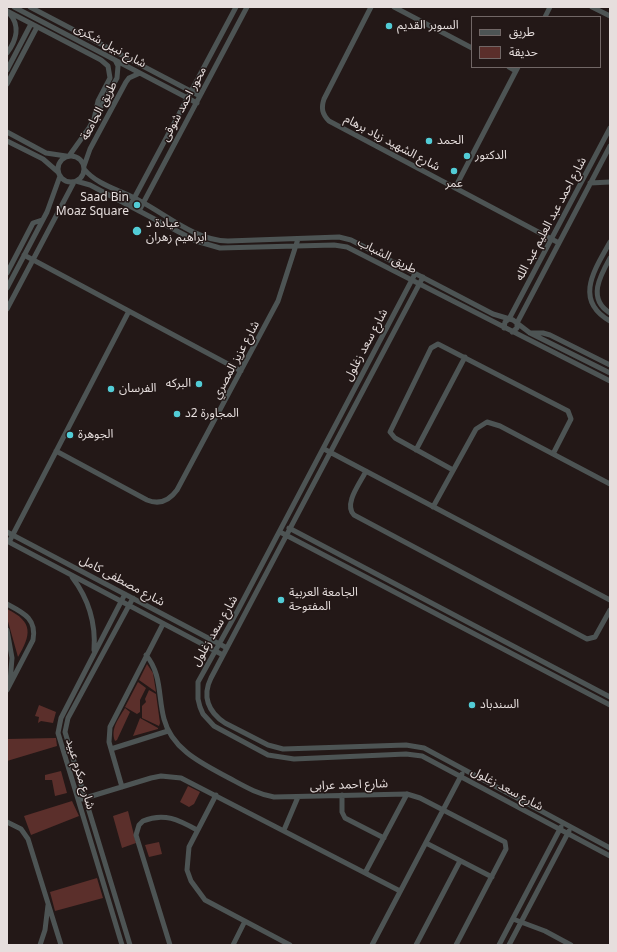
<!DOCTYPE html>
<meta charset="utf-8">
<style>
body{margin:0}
#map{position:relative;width:617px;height:952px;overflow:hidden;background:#231817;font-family:"Noto Sans","Noto Sans Arabic",sans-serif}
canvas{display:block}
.frame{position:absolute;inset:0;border:8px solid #e6dedd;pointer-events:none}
.legend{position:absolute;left:471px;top:16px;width:130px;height:52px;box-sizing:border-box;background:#231817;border:1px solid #716766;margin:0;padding:5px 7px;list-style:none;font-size:12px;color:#e6dedd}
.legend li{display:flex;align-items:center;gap:8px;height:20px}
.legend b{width:20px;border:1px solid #716766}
</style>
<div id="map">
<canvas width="617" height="952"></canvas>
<div class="frame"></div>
<ul class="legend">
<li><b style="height:5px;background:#4d5454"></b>طريق</li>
<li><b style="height:11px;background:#5b2f2b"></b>حديقة</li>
</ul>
</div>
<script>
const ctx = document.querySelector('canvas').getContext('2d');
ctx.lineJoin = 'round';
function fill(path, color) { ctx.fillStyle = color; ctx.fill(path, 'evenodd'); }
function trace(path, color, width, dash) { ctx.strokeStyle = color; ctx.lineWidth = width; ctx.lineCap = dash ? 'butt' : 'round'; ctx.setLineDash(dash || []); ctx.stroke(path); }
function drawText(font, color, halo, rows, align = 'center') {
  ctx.font = font + ' "Noto Sans","Noto Sans Arabic",sans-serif'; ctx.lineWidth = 3; ctx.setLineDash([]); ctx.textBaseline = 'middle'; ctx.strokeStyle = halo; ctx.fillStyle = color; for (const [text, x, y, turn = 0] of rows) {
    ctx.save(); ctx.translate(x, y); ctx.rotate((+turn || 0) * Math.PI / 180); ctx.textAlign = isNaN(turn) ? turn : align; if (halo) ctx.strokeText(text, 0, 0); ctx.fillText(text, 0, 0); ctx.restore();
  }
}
const green = new Path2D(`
 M7,609C34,622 31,635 18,657L7,618Z
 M147,664L153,673L156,692L139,680Z
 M138,682L146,688L140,700V712L137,714L125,707Z
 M149,690L156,694L160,723L159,726L142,718V706L146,702L145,699Z
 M39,705L56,712L53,723L41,721L38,723L39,717L35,716Z
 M125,708L130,712L117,740L115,741C110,729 119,718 125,708Z
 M140,718L158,728V729L133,736Z
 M56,738L57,746L7,761V739Z
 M61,771L67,793L55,796L52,780H45V775Z
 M188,786L200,792L194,804L189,807L180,802Z
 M72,801L79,816L31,835L24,816Z
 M128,811L136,843L122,848L113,816Z
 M159,842L162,854L149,857L145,845Z
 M97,878L103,898L55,911L50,892Z`);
const minor = new Path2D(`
 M14,7L197,103
 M30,7L200,96
 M371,7L324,99C321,108 322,114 329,121L559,243
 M394,7L472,48
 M592,7L610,16
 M7,11L101,60L108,66L110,78L98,101L94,119
 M545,17L550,7
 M7,53C16,41 21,26 9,13
 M509,67L516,71
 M7,70L31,24
 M7,84L37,27
 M7,132L46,153L66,156
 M7,141L43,159L58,172
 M69,156L89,128L117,78L118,66L115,60
 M58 169a13 13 0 1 1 26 0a13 13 0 1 1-26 0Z
 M84,166L90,149L126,82L129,78L140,73
 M84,169C98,186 121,190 140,201C167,215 196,241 228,241L339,237L351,240L493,314L513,320L530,333L610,373
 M76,181L90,185L196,241L220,248L334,245L347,247L610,381
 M590,183L610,182
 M455,188L518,67
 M130,206L236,7
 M139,211L247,7
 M610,242C595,269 573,300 610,321
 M24,255L241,371
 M610,258C600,276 587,299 610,313
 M7,273L33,223L42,220
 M415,274L238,610L198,682V699L200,707L203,714L214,726L268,755L294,759L406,754L422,756L610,856
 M423,277L211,678C202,696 208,712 225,723L268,745L283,749L406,745L424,748L610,848
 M7,288L47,212L60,176
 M7,309L74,182
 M504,328L505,322L509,319L610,128
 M512,332L517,328V323L610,146
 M530,333H543L550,335L610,365
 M324,449L610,600
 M416,450L465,357
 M56,451L147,500C159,505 169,501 177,490L278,301L298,239
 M453,470L395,438L390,432L431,348L438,344L568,411L571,419L553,454
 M366,471C361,482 343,504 354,515L587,639L595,637L610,610
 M433,507L476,429L487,422L500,426L610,484
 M289,528L610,697
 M7,532L227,648
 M280,532L610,705
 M7,541L223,655
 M9,542L129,311
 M72,577C88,598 96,623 94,650
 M7,604C24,613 37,619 33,640L7,690
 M7,630L12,658L10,682
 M146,655C162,674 158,697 164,719C172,750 203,764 229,778C244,786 257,794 274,797L407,794L420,798L505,842L506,849L456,945
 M111,749L168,731
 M122,787L109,742L110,727L163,624
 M216,795L189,847L187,870L191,881L205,900L290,945
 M342,795V812L345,818L384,838
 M82,799L151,778L161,776L181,778L400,891
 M7,822L21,829L28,839L61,945
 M284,830L298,797
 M426,843L492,877
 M365,873L407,794
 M513,919L545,931L571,945
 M40,945L45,930L48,905
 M122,945L58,733L61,718L125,594
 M130,945L65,732L68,718L133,598
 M170,945L136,835L139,825L143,821C164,812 179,820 197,830
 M233,945L245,921
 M372,945L462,774
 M416,945L460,861
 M499,945L561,827
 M509,945L569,831`);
const markers = [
 [389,26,4,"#52ccd6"],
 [429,141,4,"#52ccd6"],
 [467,156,4,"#52ccd6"],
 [454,171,4,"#52ccd6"],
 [137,205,4,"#52ccd6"],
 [137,231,5,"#52ccd6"],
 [199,384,4,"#52ccd6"],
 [111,389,4,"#52ccd6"],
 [177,414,4,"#52ccd6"],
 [70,435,4,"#52ccd6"],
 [281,600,4,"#52ccd6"],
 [472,705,4,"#52ccd6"]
];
const poiNames = [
 ["السوبر القديم",397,26],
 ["الحمد",437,141],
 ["الدكتور",475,156],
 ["عمر",454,184,"center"],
 ["Saad Bin",129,198,"right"],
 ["Moaz Square",129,212,"right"],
 ["عيادة د",146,224],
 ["ابراهيم زهران",146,238],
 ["البركه",191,384,"right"],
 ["الفرسان",119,389],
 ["المجاورة 2د",185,414],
 ["الجوهرة",78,435],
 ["الجامعة العربية",289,593],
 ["المفتوحة",289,607],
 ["السندباد",480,705]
];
const streetNames = [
 ["شارع نبيل شكرى",110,46,28],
 ["محور احمد شوقى",184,104,-62],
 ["طريق الجامعة",99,111,-62],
 ["شارع الشهيد زياد برهام",392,143,28],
 ["شارع احمد عبد العليم عبد الله",551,219,-62],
 ["طريق الشباب",387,256,27],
 ["شارع سعد زغلول",366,345,-62],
 ["شارع عزيز المصري",236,360,-62],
 ["شارع مصطفى كامل",122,581,28],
 ["شارع سعد زغلول",215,631,-60],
 ["شارع مكرم عبيد",80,774,73],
 ["شارع احمد عرابى",349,785,-2],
 ["شارع سعد زغلول",507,789,28]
];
fill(green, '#5b2f2b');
trace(minor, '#4d5454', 5);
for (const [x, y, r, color] of markers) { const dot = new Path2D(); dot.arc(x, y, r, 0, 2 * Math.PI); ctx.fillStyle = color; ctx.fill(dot); trace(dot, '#231817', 1.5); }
drawText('12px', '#e6dedd', '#231817', poiNames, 'left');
drawText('12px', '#e6dedd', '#231817', streetNames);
</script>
